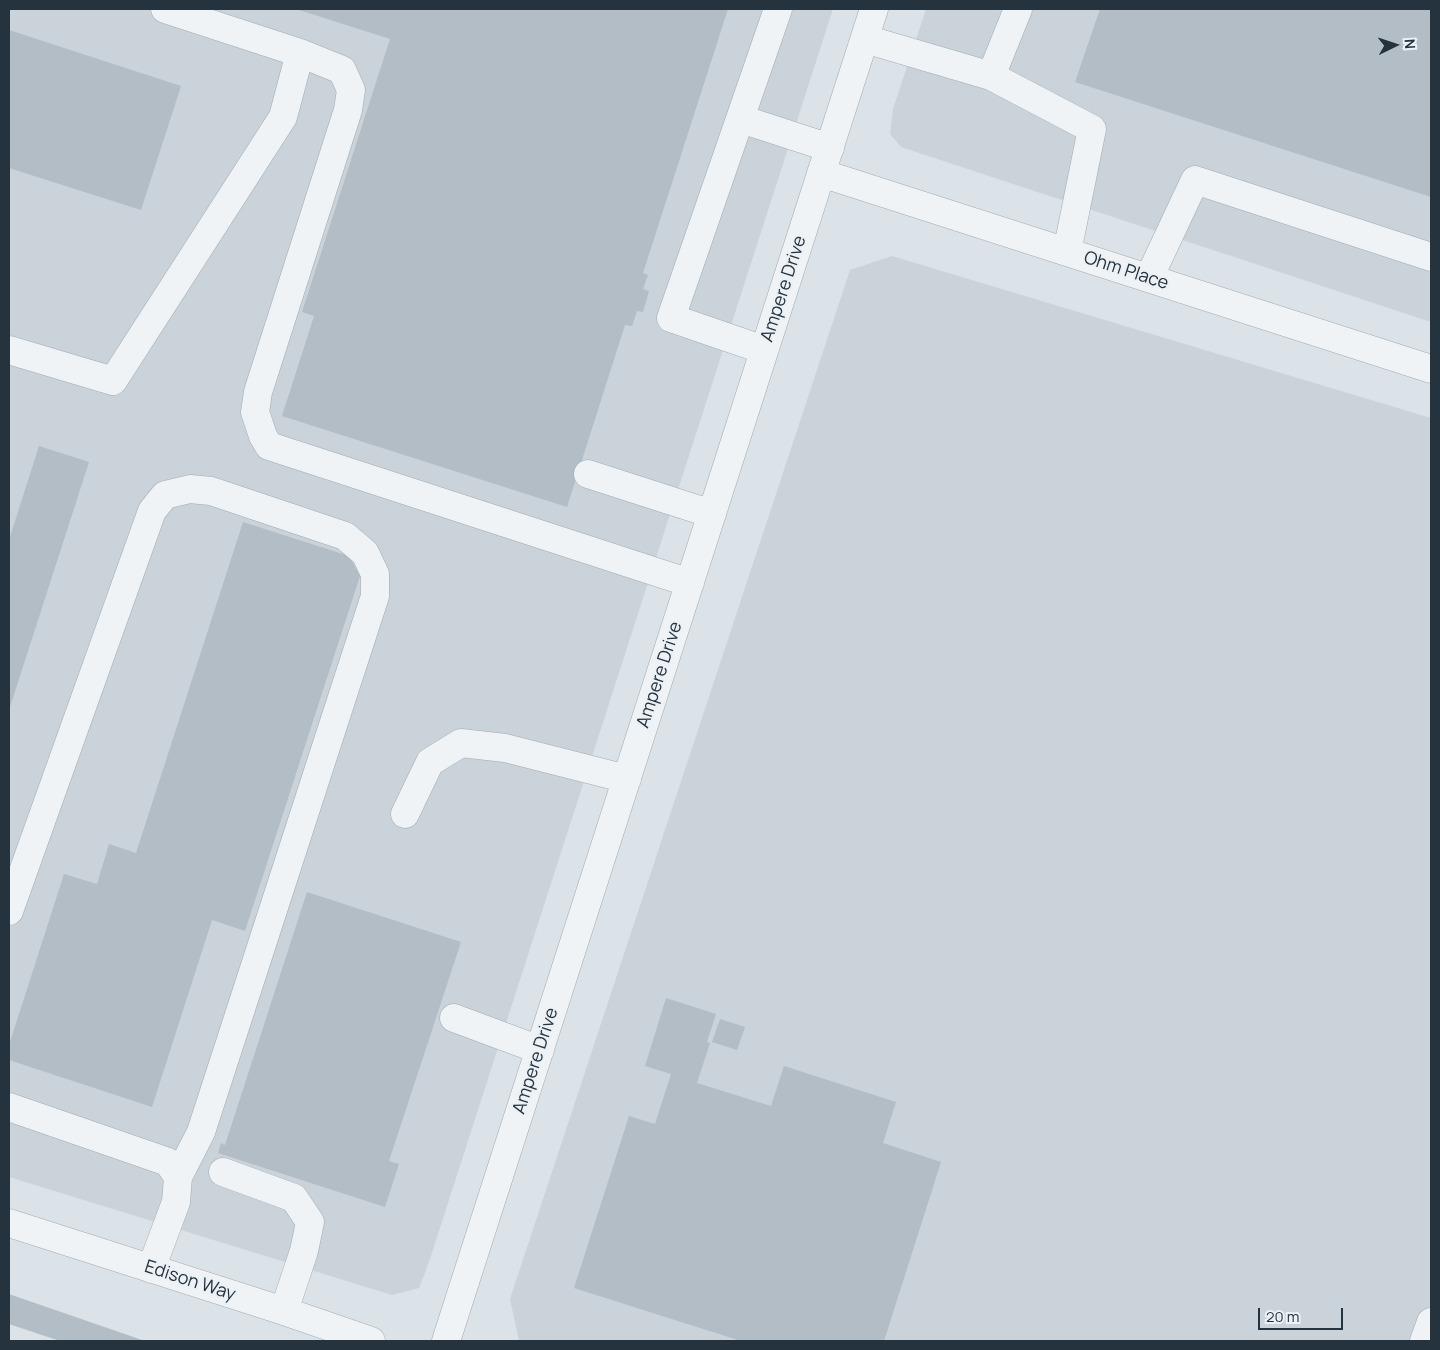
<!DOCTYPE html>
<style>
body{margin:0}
#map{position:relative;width:1440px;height:1350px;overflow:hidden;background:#dce3e8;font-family:Manrope,sans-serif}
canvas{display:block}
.frame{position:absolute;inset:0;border:10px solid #25333f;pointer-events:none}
.north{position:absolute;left:1370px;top:20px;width:50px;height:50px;-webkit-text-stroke:4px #ecf1f5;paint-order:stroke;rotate:86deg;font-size:14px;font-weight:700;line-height:20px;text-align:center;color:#25333f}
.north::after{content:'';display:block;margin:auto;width:18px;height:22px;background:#25333f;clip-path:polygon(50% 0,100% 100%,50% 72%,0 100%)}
.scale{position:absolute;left:1258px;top:1308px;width:85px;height:22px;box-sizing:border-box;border:2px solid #25333f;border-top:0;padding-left:6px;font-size:15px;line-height:18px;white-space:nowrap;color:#25333f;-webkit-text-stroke:4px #ecf1f5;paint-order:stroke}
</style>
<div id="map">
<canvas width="1440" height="1350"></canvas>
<div class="frame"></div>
<div class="north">N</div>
<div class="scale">20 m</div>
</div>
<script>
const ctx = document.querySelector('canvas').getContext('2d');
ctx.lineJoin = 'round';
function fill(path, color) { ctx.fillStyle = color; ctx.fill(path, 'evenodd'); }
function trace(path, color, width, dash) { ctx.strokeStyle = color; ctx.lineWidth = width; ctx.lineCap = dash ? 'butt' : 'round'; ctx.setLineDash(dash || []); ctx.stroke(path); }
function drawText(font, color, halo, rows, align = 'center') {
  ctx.font = font + ' Manrope,sans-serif'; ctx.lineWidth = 4.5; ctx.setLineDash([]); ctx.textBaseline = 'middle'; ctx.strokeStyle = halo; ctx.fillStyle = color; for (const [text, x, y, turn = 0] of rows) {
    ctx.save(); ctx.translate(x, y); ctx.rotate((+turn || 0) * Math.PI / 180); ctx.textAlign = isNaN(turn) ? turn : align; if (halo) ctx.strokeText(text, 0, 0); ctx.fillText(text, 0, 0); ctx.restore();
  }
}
const built = new Path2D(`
 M9,9H833L428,1265L419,1288L392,1295L9,1177Z
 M926,9H1431V322L901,147L890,134L893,109Z
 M892,256L1431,418V1341H519L510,1299L850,270Z`);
const building = new Path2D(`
 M296,9H728L643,273L648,275L643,289L649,291L643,312L637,311L632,326L625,325L567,507L282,416L314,316L302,312L390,39Z
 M1100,9H1431V197L1075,82Z
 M9,30L181,86L141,210L9,168Z
 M39,446L89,462L9,710V540Z
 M243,522L349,556L360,576L245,931L212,920L152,1107L9,1060V1045L64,874L97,884L109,844L136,853Z
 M307,892L461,942L389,1161L399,1164L385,1207L218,1153L221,1143L225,1145Z
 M666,998L716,1014L707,1042L710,1043L697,1083L771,1106L784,1066L896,1102L883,1143L941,1162L884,1341H741L574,1288L629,1116L655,1124L671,1074L645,1066Z
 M720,1019L745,1027L737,1050L712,1042Z
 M9,1294L145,1341H60L9,1324Z`);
const minor = new Path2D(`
 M165,9L300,53L342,70L351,90L348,110L258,392L255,412L263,436L269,446L690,583
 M865,39L991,76L1092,129L1067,252
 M991,76L1018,9
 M741,119L830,148
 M821,173L1431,369
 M1149,278L1195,180L1431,257
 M9,350L113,381L283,117L300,53
 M764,350L671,318L778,9
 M588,474L712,514
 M405,814L430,762L461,743L505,748L627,779
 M9,911L152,511L165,495L190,489L211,491L345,536L365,553L375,574V596L201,1132L178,1177
 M454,1018L540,1050
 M9,1107L168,1162L178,1177L176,1202L151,1269
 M223,1172L294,1198L310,1222L304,1251L284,1311
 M9,1223L284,1311L371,1341
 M446,1341L874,9
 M1424,1341L1431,1322`);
const streetNames = [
 ["Ohm Place",1126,271,18],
 ["Ampere Drive",784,289,-72],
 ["Ampere Drive",660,675,-72],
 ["Ampere Drive",536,1061,-72],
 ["Edison Way",190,1281,18]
];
fill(built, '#cad2da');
fill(building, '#b3bdc5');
trace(minor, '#a1abb2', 29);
trace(minor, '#eff3f6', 28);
drawText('18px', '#25333f', '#ecf1f5', streetNames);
</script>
